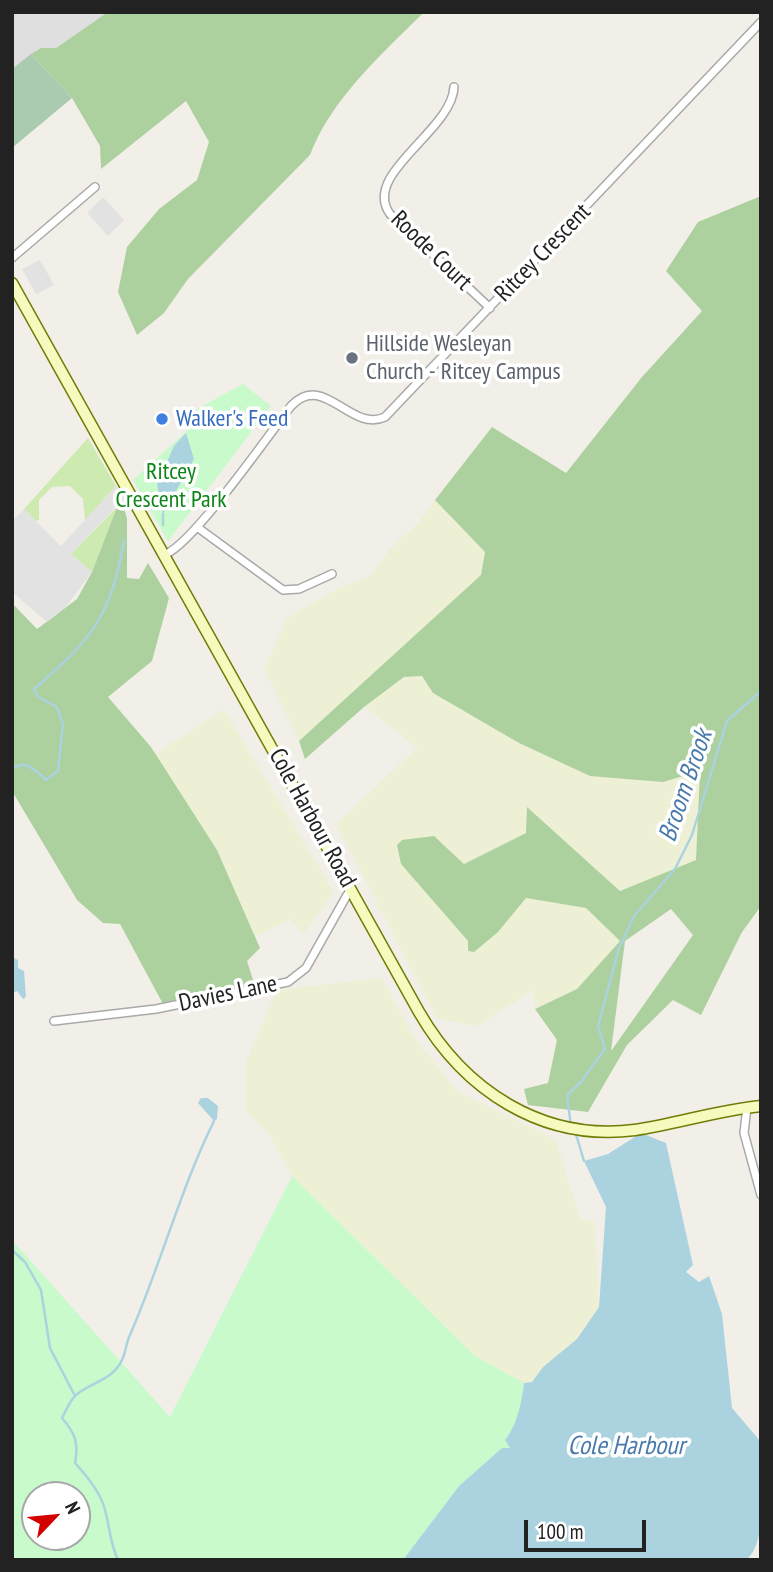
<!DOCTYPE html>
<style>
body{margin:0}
#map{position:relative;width:773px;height:1572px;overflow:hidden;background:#f2efe9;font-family:"PT Sans Narrow",sans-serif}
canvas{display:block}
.frame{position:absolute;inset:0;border:14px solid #222;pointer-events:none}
.north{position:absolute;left:21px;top:1481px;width:70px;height:70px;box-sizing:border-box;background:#fff;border:2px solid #a7a7a7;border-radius:50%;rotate:64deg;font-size:19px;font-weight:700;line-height:28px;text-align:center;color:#222}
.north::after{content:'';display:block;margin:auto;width:24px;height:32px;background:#d40000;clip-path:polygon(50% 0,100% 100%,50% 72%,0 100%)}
.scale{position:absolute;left:524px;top:1520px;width:122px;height:32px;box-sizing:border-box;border:4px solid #222;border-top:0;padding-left:9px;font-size:21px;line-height:24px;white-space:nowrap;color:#222;-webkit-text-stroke:5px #fff;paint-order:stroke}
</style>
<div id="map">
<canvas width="773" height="1572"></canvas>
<div class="frame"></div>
<div class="north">N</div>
<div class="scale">100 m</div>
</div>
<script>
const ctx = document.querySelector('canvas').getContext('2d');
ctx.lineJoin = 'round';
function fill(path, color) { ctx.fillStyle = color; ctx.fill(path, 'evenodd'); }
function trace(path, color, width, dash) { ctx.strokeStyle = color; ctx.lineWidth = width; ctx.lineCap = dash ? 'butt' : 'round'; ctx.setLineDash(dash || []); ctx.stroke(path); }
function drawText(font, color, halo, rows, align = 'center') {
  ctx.font = font + ' "PT Sans Narrow",sans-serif'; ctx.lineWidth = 7; ctx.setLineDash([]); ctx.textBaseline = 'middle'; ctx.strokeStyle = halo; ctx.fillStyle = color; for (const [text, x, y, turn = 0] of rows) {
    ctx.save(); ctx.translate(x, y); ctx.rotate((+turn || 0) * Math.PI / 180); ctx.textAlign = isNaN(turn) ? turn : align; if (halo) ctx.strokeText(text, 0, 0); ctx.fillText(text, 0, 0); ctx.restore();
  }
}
const residential = new Path2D(`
 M12,12H108L56,48H41L12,69Z`);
const farmland = new Path2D(`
 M435,500L486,552L481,575L299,741L264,669L287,618L335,590L372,575L389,550L417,524Z
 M422,676L433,693L477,719L700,770L696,860L620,891L528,808L526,833L464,864L434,837L397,845L401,864L468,941L525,898L586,908L620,941L577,989L535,1009L532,991L477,1026L437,1019L336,824L417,748L364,706L405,677Z
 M224,709L334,892L303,935L291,919L255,937L217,850L155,754Z
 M382,978L416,1040L457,1091L556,1140L580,1218L595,1222L599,1307L577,1339L543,1367L532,1382L524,1383L475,1356L292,1176L269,1134L245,1110L246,1061L277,990Z`);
const grass = new Path2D(`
 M88,438L116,486L85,520L83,499L70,486L52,487L39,500V520L36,521L24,509Z
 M117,507L92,572L71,554Z`);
const forest = new Path2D(`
 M108,12H424C382,54 331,99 310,155L188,279L164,313L137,335L118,292L127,247L159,209L197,180L209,142L186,101L101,169L100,146L72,98L31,54L41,48H56Z
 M761,196V906L742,932L701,1015L673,1000L627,1045L588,1112L528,1105L524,1089L548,1083L557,1040L535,1009L577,989L620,941L586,908L526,898L498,932L474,952L468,951V941L401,864L397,845L402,840L434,836L464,864L526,833L527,807L620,891L696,860L700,771L663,782L590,776L519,743L433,693L422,676L404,677L364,707L305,759L299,741L481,575L485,552L435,500L492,427L566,473L642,377L702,311L666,271L698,222ZM671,909L693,935L611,1051L625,941Z
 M122,500L127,519V578L139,579L148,563L169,598L152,661L108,697L151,747L217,850L260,948L247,961L254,983L163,1004L120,924L103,923L77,900L12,791V603L37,629L77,599L92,572L117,507Z`);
const cemetery = new Path2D(`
 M31,54L72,98L12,148V69Z`);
const park = new Path2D(`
 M243,384L271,406L168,541L133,480L189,429L184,422L193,411Z
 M292,1176L475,1356L524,1383C523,1399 518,1427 506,1438L510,1448H502L459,1486L403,1560H12V1240L170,1417ZM35,1495H77V1537H35Z`);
const parking = new Path2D(`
 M103,197L124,220L108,236L87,213Z
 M40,260L54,285L36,294L22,269Z
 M116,486L126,496L71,554L92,572L65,608L47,622L12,592V521L24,509L61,546Z`);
const water = new Path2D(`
 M186,433L194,459L163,514L157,484L174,446Z
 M12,957L18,960V968L24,971L26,997L23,999L17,991L12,993Z
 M201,1098H208L218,1106L217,1119L214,1121L198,1103Z
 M641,1133L666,1143L693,1265L686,1272L699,1282L709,1276L722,1314L732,1408L761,1442C761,1471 770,1542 746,1560H403L459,1486L502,1448H510L505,1440C517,1426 522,1401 524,1383L532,1382L543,1367L577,1339L599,1307L606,1207L584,1161L608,1154Z`);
const stream = new Path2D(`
 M163,525V514
 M12,769C26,759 35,770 46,780L58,771L63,724L57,707L38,697L34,689C92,639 111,617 124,540
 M571,1126L567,1095L581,1082L605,1049L598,1026L619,948L634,916L675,869L692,835L727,721L761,691
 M575,1131L584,1161
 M12,1250L25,1262L41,1290L50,1348L75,1396
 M118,1560C110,1543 110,1528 105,1510C101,1493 87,1476 75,1463C79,1443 75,1433 62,1418C66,1411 70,1400 76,1395C91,1382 113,1380 122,1360C126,1352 126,1343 130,1335C161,1264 180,1190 214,1121`);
const minor = new Path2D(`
 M454,87C452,131 361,174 390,214L490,308
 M12,258L95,187
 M197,527L283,590L299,589L332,574
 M166,554C194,542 268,436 291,406C324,371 350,433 385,417L761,22
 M54,1021L156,1009L288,982L306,968L351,888
 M747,1107L744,1133L761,1195`);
const secondary = new Path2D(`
 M12,283L419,1012C464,1090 542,1142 635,1130C677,1124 718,1110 761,1106`);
const markers = [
 [352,358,7,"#6b7280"],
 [162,419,7,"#3f7fe0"]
];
const streetNames = [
 ["Roode Court",431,251,44],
 ["Ritcey Crescent",543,253,-46],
 ["Cole Harbour Road",312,818,61],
 ["Davies Lane",228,994,-12]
];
const worshipNames = [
 ["Hillside Wesleyan",366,344],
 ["Church - Ritcey Campus",366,372]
];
const shopNames = [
 ["Walker's Feed",176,419]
];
const parkNames = [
 ["Ritcey",171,472],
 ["Crescent Park",171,500]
];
const waterNames = [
 ["Broom Brook",686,786,-71],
 ["Cole Harbour",626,1447]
];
fill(residential, '#e0dfdf');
fill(farmland, '#eef0d5');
fill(grass, '#cdebb0');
fill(forest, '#add19e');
fill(cemetery, '#aacbaf');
fill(park, '#c8facc');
fill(parking, '#e2e2e2');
fill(water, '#aad3df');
trace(stream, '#aad3df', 2.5);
trace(minor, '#a9a9a9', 10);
trace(secondary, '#707d05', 13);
trace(minor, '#fff', 7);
trace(secondary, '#f7fabf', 10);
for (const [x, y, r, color] of markers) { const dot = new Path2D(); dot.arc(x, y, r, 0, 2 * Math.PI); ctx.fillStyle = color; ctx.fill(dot); trace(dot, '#fff', 2.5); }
drawText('24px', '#222', '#fff', streetNames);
drawText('24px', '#5b616d', '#fff', worshipNames, 'left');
drawText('24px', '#366cbe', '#fff', shopNames, 'left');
drawText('24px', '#0c8416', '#fff', parkNames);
drawText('italic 26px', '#4a7aab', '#fff', waterNames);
</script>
